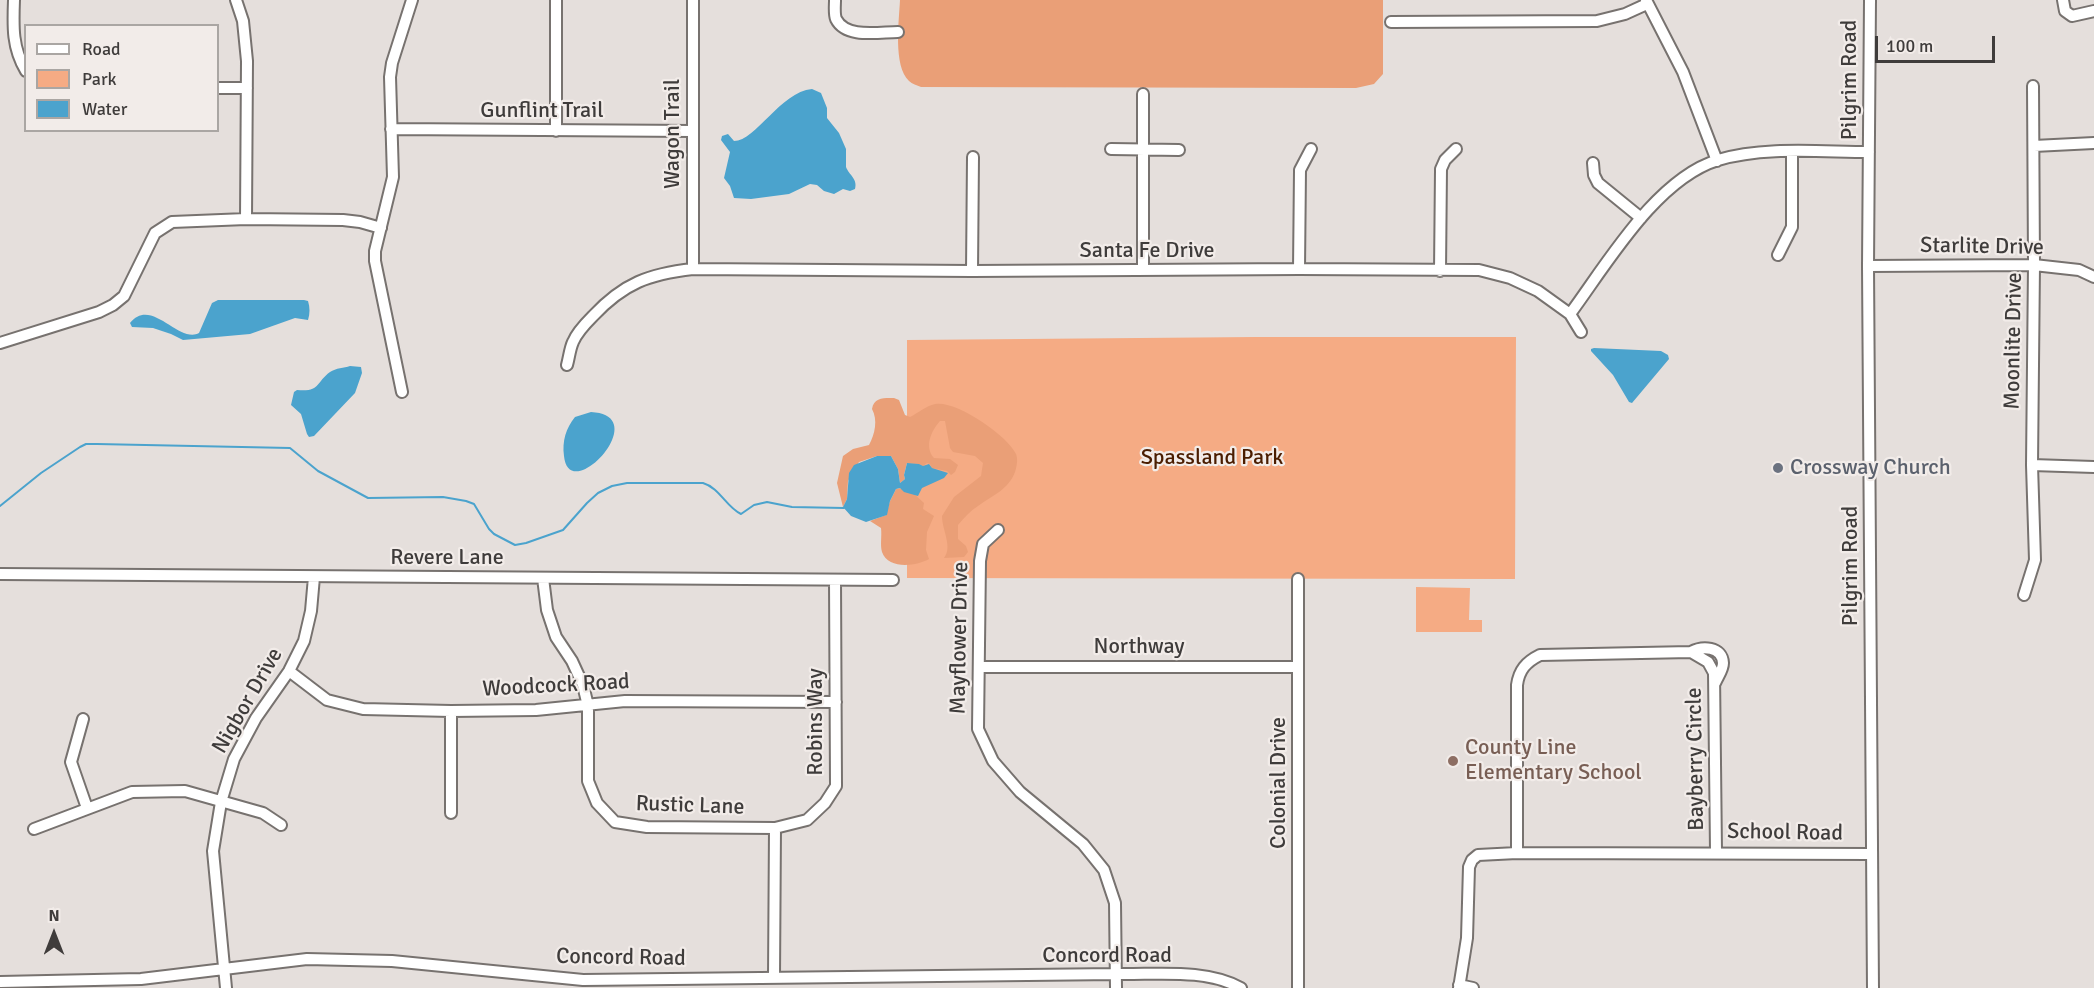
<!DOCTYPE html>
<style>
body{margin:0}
#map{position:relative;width:2094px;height:988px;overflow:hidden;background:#e5dfdc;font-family:Signika,sans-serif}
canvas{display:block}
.legend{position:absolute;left:24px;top:24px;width:195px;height:108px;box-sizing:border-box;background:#f2ece9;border:2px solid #aaa6a3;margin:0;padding:8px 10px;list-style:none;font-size:18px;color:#3f3c3b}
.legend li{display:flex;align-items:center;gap:12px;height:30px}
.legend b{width:30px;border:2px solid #aaa6a3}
.north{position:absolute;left:24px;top:904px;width:60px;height:60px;-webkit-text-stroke:4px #f2ece9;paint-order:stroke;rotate:0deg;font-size:16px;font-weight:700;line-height:24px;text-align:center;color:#3f3c3b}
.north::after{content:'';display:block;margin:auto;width:21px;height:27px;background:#3f3c3b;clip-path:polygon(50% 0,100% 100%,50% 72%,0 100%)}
.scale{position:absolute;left:1875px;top:36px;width:120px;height:27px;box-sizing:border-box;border:3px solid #3f3c3b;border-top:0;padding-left:8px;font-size:18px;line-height:21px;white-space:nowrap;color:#3f3c3b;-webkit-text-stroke:4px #f2ece9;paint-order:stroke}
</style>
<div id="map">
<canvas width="2094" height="988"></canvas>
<ul class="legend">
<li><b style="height:8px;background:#fff"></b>Road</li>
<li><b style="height:16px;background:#f5ab84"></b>Park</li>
<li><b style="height:16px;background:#4ba3cd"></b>Water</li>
</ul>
<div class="north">N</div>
<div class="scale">100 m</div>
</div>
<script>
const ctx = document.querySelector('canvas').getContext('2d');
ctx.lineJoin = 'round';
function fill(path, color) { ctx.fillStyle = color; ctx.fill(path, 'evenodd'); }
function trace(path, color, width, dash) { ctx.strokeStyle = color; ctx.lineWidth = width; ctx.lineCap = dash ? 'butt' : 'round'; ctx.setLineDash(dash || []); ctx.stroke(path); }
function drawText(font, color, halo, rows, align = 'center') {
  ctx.font = font + ' Signika,sans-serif'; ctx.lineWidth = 4.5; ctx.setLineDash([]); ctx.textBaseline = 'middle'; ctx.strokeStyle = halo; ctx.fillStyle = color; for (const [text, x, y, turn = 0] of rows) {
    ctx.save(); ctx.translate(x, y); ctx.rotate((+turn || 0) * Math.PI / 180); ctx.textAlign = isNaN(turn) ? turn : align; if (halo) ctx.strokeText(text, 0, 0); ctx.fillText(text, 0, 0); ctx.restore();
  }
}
const green = new Path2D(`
 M1255,337H1516L1515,579L907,578V340Z
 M1416,587L1470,588L1469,620H1482V632H1416Z`);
const forest = new Path2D(`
 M900,0H1383V74L1374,84L1356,88L921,87C917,85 912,84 909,81C893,66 899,21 900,0Z
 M894,398L899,400L905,415L910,417C918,413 926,406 935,404C956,400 1007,435 1016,454C1018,459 1017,466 1015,472C1009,489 992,496 978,506C970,511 964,518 958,525V539L966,546L968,552L964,557L944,558C953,547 942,530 942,516L954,497L981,476L983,463L975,456L953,452L950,448L945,421H940C931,431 924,447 934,458L950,459L958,465L955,472L951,475L947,471L932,468L930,464L927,463L923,466L919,464L907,463L904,475L905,479L900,483L898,469L891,456H877L859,462L848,481L847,499L843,507L837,483L843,456L853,449L869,445C875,434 878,420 872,409C874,397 884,398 894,398Z
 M900,488L914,494L924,503L923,509L934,516L927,532L926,550L929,559C917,566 888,570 882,552C880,545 882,536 881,528L870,521L886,515L890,501L896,489Z`);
const water = new Path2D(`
 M812,89L821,93L827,108V118L839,133L846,149V167C849,175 858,179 855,189L850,191L843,189L834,194L824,191L817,185L810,184L789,194L751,199L734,198L730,186L724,178L730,152L721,140L722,136L728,134L734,141C756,141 780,92 812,89Z
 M218,300H304L308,301C310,307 310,314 308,320L295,318L250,334L183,340L171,334L153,328L132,327L130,323C151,296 179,344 199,333L212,303Z
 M1594,348L1661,351L1668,355L1669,359L1632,403L1629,402L1613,375L1591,351V349Z
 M350,366L361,367L362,373L355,393L314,436L309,437L307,434L301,414L291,405L294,392L297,390C321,392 315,383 330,372C336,368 344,368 350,366Z
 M591,412C655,415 569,507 564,456C562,441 566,428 575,417Z
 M877,456H891L898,469L900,483L905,479L904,475L907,463L919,464L923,466L929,464L932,468L948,473L944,478L922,488L918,496L904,492L900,488L896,489L890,501L887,515L866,522L851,516L843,507L847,499L849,473L854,465Z`);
const stream = new Path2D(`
 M0,506L41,473L80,447L86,444H97L290,448L318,471L368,498L443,497L466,501L474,504L489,529L494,534L515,545L526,543L563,530L587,503L598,493L612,486L627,483H703C720,488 726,507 741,514L754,505L767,502L792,507L844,508`);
const minor = new Path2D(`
 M14,0C13,26 12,48 26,71
 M236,0L243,21L247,61L246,219
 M556,0V131
 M835,0C835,6 834,14 836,19C846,39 879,32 898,32
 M1646,0L1683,72L1717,161
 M1870,0L1868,266L1873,988
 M2063,0L2065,11L2072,16L2094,11
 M1391,22L1597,21L1625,14L1647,4
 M218,88H247
 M391,129L693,131
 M2034,146L2094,143
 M1111,149L1179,150
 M1593,163L1594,175L1598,183L1641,218
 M1778,255L1792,227V152
 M1868,266L2034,265L2079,270L2094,277
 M693,269V0
 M1299,269L1300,170L1311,149
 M1143,270V94
 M972,271L973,157
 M1440,271L1441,169L1445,160L1456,149
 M1570,314C1607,264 1656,179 1718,160C1764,146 1822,152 1869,152
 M0,343L99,312L113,305L124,296L155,233L172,222L246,219L343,220L360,222L381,228
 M567,365C569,358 570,348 573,342C577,332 586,323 593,316C624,283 649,274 693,269L972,271L1299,269L1479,270L1510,278L1538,291L1570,314L1581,332
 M402,392L375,261V251L393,177L390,77L392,63L412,0
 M2032,465L2094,467
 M998,530L983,544L980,561L978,729L993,761L1020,792L1083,844L1104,870L1115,903L1116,988
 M0,574L893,580
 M543,578L547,610L556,637L572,661L583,685L588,706V781L597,803L615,822L647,827L775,828L807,820L825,803L836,786L835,580
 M1298,579V988
 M2024,595L2035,560L2032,465L2034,265L2033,86
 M1691,652C1702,646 1722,646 1723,663C1723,670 1718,676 1715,683
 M979,667H1298
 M289,671L327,700L363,709L451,711L536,710L625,701L836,702
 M451,711V813
 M83,719L71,762L87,808
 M34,829L132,792L185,791L263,813L281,825
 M1517,853V685C1519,670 1526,662 1540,655L1691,652L1708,662L1714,673L1716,852
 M774,977L775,828
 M0,982L141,979L307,959L392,961L583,980L1116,974C1156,975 1205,968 1241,988
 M1459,985L1473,988
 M226,988L213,851L221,802L234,759L256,718L289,671L304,641L311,611L314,577
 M1459,988L1467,938L1469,867L1472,860L1478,855L1517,853L1872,854`);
const markers = [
 [1778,468,6,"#6b7280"],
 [1453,761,6,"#8d6e63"]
];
const streetNames = [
 ["Pilgrim Road",1850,80,-90],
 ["Gunflint Trail",542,111],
 ["Wagon Trail",673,134,-90],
 ["Starlite Drive",1982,247,1],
 ["Santa Fe Drive",1147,251],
 ["Moonlite Drive",2014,341,-89],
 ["Revere Lane",447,558],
 ["Pilgrim Road",1851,566,-90],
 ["Mayflower Drive",960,638,-89],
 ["Northway",1139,647],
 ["Woodcock Road",556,686,-3],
 ["Nigbor Drive",248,701,-60],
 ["Robins Way",816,722,-90],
 ["Bayberry Circle",1696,759,-91],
 ["Colonial Drive",1279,783,-90],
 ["Rustic Lane",690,806,2],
 ["School Road",1785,833,1],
 ["Concord Road",1107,956],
 ["Concord Road",621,958,1]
];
const parkNames = [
 ["Spassland Park",1212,458]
];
const worshipNames = [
 ["Crossway Church",1790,468]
];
const educationNames = [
 ["County Line",1465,748],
 ["Elementary School",1465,773]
];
fill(green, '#f5ab84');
fill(forest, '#ea9f77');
fill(water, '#4ba3cd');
trace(stream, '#4ba3cd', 2);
trace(minor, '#77726f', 14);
trace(minor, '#fff', 10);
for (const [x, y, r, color] of markers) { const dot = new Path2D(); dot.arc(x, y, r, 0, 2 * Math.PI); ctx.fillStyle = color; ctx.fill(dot); trace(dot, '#f2ece9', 2); }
drawText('22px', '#3f3c3b', '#f2ece9', streetNames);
drawText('22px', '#4b1d00', '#f2ece9', parkNames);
drawText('22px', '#5b616d', '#f2ece9', worshipNames, 'left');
drawText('22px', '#785e54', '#f2ece9', educationNames, 'left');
</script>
